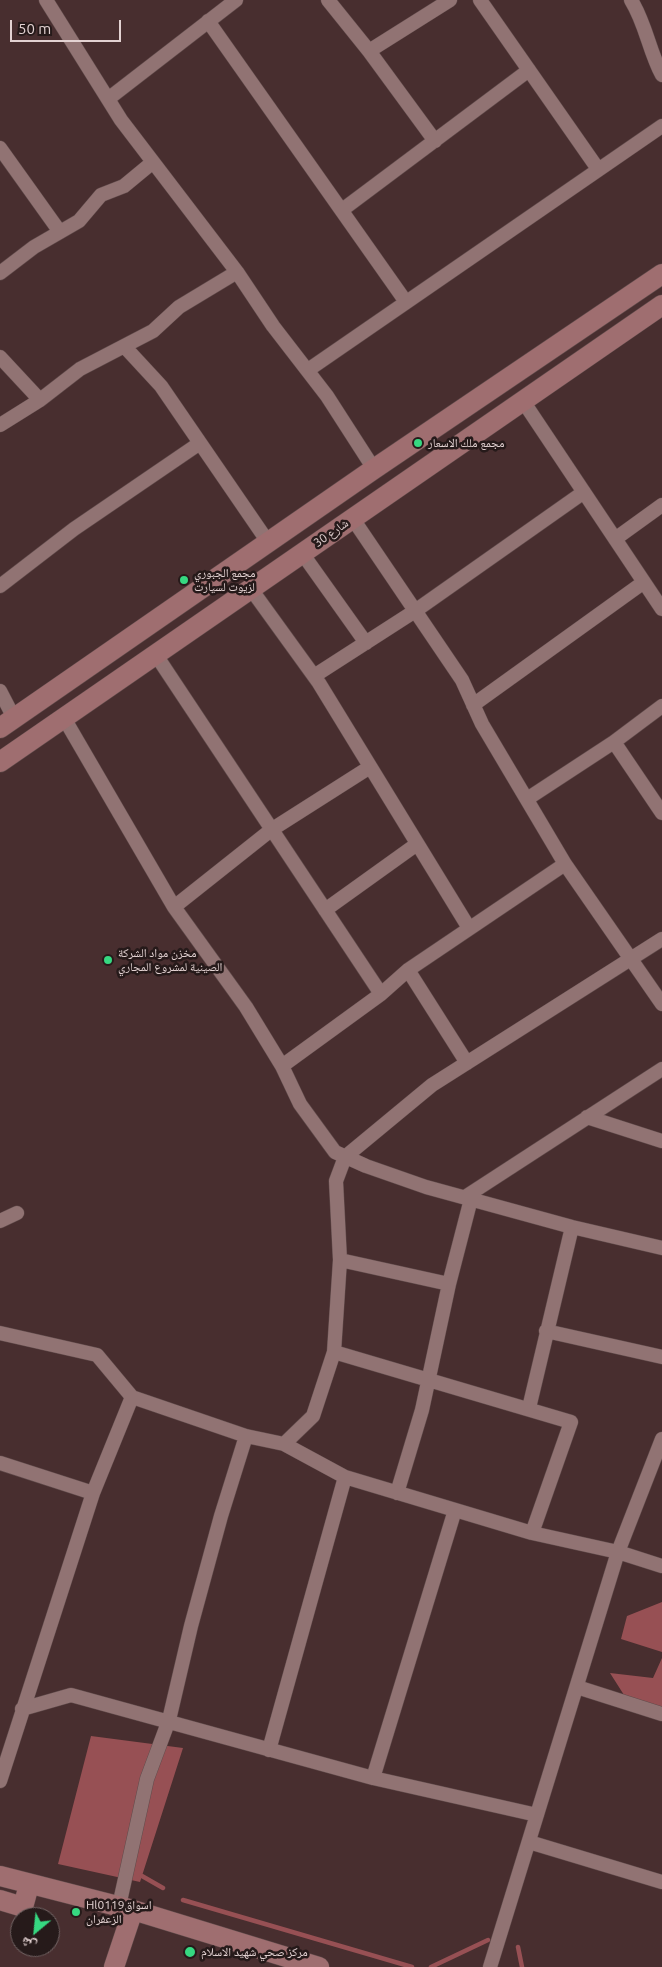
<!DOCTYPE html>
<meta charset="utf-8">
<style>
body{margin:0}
#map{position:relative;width:662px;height:1967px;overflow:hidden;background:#482e2f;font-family:Ubuntu,"Noto Naskh Arabic",sans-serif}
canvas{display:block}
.north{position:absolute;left:10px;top:1907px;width:50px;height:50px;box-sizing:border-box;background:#261a1a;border:1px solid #726464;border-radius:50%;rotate:208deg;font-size:14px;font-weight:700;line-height:20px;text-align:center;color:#e3d2d2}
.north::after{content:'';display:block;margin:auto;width:18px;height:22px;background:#36d881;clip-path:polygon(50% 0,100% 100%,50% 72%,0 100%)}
.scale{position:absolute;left:10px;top:20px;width:111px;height:22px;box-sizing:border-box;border:2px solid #e3d2d2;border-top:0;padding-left:6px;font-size:15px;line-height:18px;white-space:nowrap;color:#e3d2d2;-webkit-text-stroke:4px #261a1a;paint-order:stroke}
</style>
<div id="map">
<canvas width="662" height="1967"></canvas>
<div class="north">ش</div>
<div class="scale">50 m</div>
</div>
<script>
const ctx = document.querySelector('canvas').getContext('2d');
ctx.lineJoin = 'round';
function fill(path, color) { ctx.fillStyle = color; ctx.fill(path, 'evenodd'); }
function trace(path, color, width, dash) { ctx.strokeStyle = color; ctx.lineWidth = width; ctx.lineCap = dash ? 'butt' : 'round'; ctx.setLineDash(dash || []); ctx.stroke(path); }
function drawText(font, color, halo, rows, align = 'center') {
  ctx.font = font + ' Ubuntu,"Noto Naskh Arabic",sans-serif'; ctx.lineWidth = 5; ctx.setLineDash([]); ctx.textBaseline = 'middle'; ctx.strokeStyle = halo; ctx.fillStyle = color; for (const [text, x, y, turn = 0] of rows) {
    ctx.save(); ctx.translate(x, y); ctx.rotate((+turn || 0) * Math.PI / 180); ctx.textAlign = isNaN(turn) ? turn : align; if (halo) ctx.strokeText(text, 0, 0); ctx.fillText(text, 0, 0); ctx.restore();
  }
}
const water = new Path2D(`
 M662,1602V1652L621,1639L627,1616Z
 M662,1658V1717L631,1706L610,1673L653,1678Z
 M91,1736L183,1748L140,1882L58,1864Z`);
const stream = new Path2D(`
 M142,1876L163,1888
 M183,1900L412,1967
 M518,1947L522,1967
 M431,1967L488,1940`);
const street = new Path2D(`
 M46,0L121,120L237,272L273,326L327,396L374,469
 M328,0L369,51L435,141
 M480,0L598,169
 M631,0C646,24 649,51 662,75
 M208,21L406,302
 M369,51L450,0
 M108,99L236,0
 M0,148L60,232
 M342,210L529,70
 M0,273L34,247L79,221L101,195L124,186L153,162
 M124,346L161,386L268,542
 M0,357L40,400L80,369L153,331L179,307L237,272
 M308,370L662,126
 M523,401L662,609
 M0,425L40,400
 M353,519L462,680L482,724L565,864L662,1004
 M615,539L662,505
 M302,553L366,643
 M0,586L74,529L200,443
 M251,589L319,683L469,928
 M156,655L381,994
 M314,676L415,611L584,492
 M0,691L14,718
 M473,705L644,582
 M64,718L174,907L246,1007L282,1066L300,1104L335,1152L366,1166L426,1187L572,1227L662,1248
 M614,742L662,813
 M527,799L614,742L662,706
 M174,907L271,830L370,767
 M325,910L417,844
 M408,970L467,1063
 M282,1066L381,994L408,970L565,864
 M587,1117L662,1141
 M465,1197L662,1069
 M0,1221L17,1213
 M340,1260L449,1284
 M546,1331L662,1357
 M0,1333L97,1355L132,1397L246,1436L284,1444L345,1477L532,1533L618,1552L662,1566
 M334,1352L571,1422L532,1533
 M529,1408L572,1227
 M284,1444L313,1416L334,1352L340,1260L336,1181L345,1157L432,1085L662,939
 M0,1463L93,1493
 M397,1493L422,1410L449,1284L471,1199
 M577,1687L662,1714
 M22,1709L71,1695L373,1778L537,1815
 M269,1750L345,1477
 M373,1778L455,1510
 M0,1781L93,1493L132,1397
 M529,1842L662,1882
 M119,1906L147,1779L169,1720L191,1626L221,1516L246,1436
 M490,1967L618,1552L662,1439`);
const secondary = new Path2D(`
 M0,728L374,469L662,274
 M0,762L662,305
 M0,1876L133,1910L319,1967
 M0,1900L23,1907L29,1885
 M114,1967L133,1910`);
const markers = [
 [418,443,5,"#36d881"],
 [184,580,5,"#36d881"],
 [108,960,5,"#36d881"],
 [76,1912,5,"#36d881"],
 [190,1952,6,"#36d881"]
];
const poiNames = [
 ["مجمع ملك الاسعار",428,443],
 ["مجمع الجبوري",194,573],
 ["لزيوت لسيارت",194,587],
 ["مخزن مواد الشركة",118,953],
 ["الصينية لمشروع المجاري",118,967],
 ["Hl0119اسواق",86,1905],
 ["الزعفران",86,1919],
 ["مركز صحي شهيد الاسلام",201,1952]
];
const streetNames = [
 ["شارع 30",331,533,-35]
];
fill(water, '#975054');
trace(stream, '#975054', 4.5);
trace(street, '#604b4b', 15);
trace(secondary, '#604b4b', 21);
trace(street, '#917373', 14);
trace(secondary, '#9f6e70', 20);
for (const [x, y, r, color] of markers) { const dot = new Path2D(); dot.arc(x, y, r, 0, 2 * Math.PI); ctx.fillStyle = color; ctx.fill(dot); trace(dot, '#261a1a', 2); }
drawText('12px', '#e3d2d2', '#261a1a', poiNames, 'left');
drawText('12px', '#e3d2d2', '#261a1a', streetNames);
</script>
